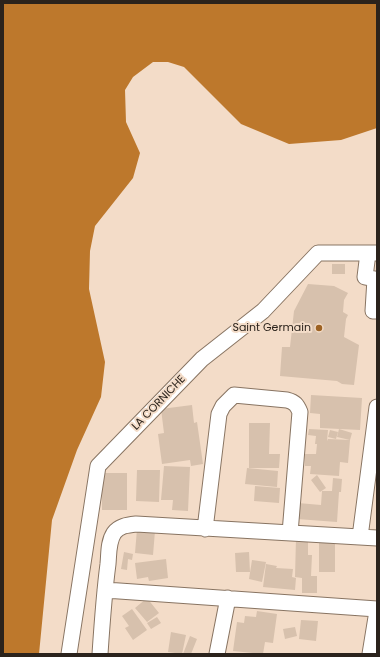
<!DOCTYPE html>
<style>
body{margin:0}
#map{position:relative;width:380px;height:657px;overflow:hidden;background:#f3dcc8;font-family:Poppins,sans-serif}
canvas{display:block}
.frame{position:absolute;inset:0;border:4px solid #2b231c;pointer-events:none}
</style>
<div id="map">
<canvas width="380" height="657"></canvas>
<div class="frame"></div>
</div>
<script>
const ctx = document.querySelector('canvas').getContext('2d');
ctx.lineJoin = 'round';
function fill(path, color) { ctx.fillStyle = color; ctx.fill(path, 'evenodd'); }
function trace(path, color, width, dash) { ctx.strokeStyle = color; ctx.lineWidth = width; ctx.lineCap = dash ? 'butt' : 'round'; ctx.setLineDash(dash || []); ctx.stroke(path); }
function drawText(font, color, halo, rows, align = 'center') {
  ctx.font = font + ' Poppins,sans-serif'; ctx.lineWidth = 4; ctx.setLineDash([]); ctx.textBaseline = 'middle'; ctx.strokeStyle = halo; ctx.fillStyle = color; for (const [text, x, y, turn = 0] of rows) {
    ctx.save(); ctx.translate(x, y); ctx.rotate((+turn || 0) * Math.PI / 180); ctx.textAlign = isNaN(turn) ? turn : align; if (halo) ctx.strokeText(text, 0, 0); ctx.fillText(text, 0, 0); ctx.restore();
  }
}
const water = new Path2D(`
 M3,3H377V128L341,140L289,144L241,124L184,67L168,62H153L133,77L125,90L126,122L140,153L133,178L95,226L90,251L89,289L105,362L101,397L77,450L52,520L39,654H3Z`);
const building = new Path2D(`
 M332,264H345V274H332Z
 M308,284L334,286L348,293L344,300L343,312L348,315L346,319L344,337L359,345L354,385L342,384L337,381L280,376L282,347H290L294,311Z
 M311,395L362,398L360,430L320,428V414L310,413Z
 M192,405L194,423L197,422L203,464L191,466L190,460L162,464L158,434L164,433L161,409Z
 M249,423H270L269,454H280L279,468H249Z
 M309,429L328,430L327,441L328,439L350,440L348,463L340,462L339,476L310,474L311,466H305V454H316L317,444H315L316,436L308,435Z
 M339,429L352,433L350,440L337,437Z
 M330,430L338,432L336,439L328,437Z
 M164,466L190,467L188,511L172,510L173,500H161Z
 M247,468L278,471L277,487L245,484Z
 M137,470H160L159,502L136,501Z
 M102,473H127V510H102Z
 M317,475L326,488L320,492L311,480Z
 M333,478L342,479L341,492H339L337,522L297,519L298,503L321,505L322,491H332Z
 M255,486L280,488L279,503L254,501Z
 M137,529L155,531L153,555L135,553Z
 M296,538L308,539V555H312L311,576H317V593H302V578L295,577Z
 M319,543H335V572H319Z
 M124,552L133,554L132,560L128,559L127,570L121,569Z
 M249,552L250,572H236L235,553Z
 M166,559L168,578L149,581L148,577L137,579L135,563Z
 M252,560L266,562L262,582L249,579Z
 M266,564L277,566L276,568L293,569L292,577L296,578L295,590L263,587Z
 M147,598L159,613L147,622L135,608Z
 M132,609L147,630L133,640L125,628L129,626L122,616Z
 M257,611L277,614L273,643L265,642L263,654L233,651L237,622L244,623L245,616L256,617Z
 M157,617L161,623L151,629L147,623Z
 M301,620L318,621L316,641L299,639Z
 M295,627L297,636L285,639L283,629Z
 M171,632L186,635L182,654L168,652Z
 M190,636L197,639L191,654H183Z`);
const minor = new Path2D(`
 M368,253L365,277L375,279L373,311H377
 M205,529L219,414L223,406L234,395L287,400C295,402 297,405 300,412L290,533
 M360,537L377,407
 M105,590L377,609
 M69,654L98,466L202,359L263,311L318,253H377
 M100,654C102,624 104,594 108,564C109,554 108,542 114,533C119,526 127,525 136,524L377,538
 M217,654L228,598
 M370,654L377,611`);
const markers = [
 [319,328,4,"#9d6223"]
];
const poiNames = [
 ["Saint Germain",311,328]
];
const streetNames = [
 ["LA CORNICHE",159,403,-46]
];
fill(water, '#bd782c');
fill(building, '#d7c1ad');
trace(minor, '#887462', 17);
trace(minor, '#fff', 15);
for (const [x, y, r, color] of markers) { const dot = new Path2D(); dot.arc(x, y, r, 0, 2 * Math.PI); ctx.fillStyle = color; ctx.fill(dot); trace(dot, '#f3dcc8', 1.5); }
drawText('11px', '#2b231c', '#f3dcc8', poiNames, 'right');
drawText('11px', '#2b231c', '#f3dcc8', streetNames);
</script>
